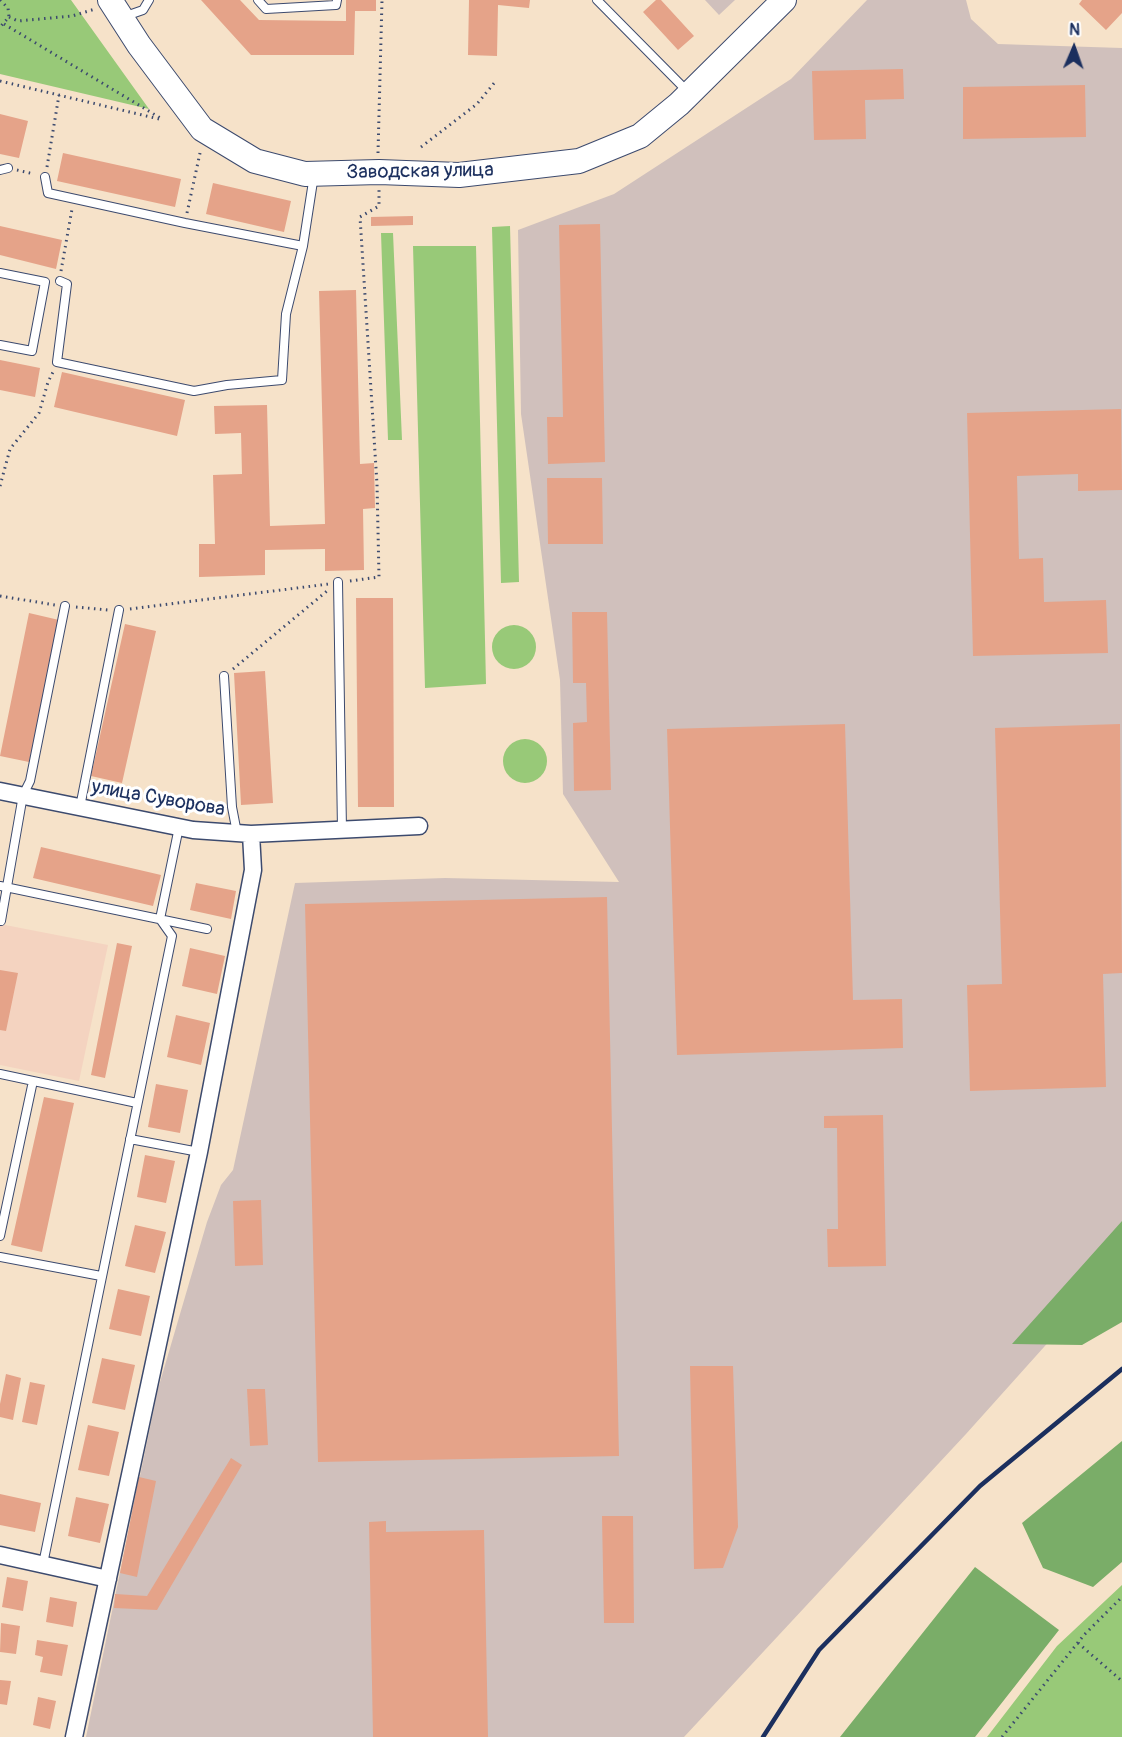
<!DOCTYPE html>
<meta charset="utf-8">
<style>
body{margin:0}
#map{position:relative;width:1122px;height:1737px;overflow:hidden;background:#f6e2c9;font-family:Pangolin,sans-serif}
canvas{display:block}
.north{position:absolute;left:1044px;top:18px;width:60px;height:60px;-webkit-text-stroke:4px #fff;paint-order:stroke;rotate:2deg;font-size:16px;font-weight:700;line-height:24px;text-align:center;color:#1b2f5e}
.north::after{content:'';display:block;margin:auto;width:21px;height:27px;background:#1b2f5e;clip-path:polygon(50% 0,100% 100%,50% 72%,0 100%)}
</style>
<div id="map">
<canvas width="1122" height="1737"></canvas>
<div class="north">N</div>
</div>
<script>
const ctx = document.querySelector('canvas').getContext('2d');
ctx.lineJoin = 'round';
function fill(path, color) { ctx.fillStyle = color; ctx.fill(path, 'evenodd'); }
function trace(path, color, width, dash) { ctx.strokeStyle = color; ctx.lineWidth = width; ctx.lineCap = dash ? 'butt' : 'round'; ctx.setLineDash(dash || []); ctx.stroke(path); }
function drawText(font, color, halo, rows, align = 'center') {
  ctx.font = font + ' Pangolin,sans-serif'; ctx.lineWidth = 6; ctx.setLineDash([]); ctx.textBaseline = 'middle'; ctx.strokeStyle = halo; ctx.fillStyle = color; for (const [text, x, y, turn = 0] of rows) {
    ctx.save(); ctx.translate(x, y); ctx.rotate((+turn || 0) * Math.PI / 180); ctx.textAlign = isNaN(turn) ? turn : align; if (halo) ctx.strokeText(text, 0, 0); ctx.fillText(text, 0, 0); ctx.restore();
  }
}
const built = new Path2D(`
 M0,924L108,945L79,1081L0,1065Z`);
const industrial = new Path2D(`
 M705,0H735L719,15Z
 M867,0H966L971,19L998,44L1122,48V1260L966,1434L684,1737H86L158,1389L207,1222L221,1185L233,1170L295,883L445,878L619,882L563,794L560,680L521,414L518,230L614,194L791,79Z`);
const green = new Path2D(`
 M0,0H71L149,109L0,74Z
 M510,226L519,582L501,583L492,227Z
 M381,233H393L402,440H388Z
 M413,246H476L486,684L425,688Z
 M492 647a22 22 0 1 1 44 0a22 22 0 1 1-44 0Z
 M503 761a22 22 0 1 1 44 0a22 22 0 1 1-44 0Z
 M1122,1585V1737H987L1057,1646Z`);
const forest = new Path2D(`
 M1122,1221V1322L1082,1345L1012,1344Z
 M1122,1441V1562L1093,1587L1043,1568L1022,1523Z
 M975,1567L1059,1630L975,1737H840Z`);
const building = new Path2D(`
 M201,0H240L259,20L346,21V0H376V11H355L354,55H251Z
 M469,0H530L529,8L498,5L497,56L468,55Z
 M656,0H661L694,36L678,50L643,12Z
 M1082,0H1122V13L1106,30L1079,4Z
 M903,69L904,99L865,100L866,139L814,140L812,71Z
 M1085,85L1086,137L963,139V87Z
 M0,114L28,121L19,158L0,154Z
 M63,153L181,179L175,207L57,181Z
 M213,183L291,201L284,232L206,214Z
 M413,216V225L371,226V217Z
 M600,224L605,462L548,464L547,417H563L559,225Z
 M0,226L62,240L56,269L0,255Z
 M356,290L360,464L374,463L375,508L363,509L364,570L325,571V549L265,550V575L199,577V544H215L213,475L242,474L241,433L215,434L214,406L267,405L270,526L325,524L319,291Z
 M0,360L40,368L35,397L0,390Z
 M62,372L185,400L177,436L54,407Z
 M1121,409L1122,490L1078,491V474L1017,476L1019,559L1043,558L1044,602L1106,600L1108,653L973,656L967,413Z
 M547,478H602L603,544H548Z
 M356,598H393L394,807H358Z
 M572,612H607L611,790L574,791L573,723L587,722L586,683H573Z
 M29,613L59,620L29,762L0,756Z
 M125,624L156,631L122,783L91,776Z
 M265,671L273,803L241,805L234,673Z
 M845,724L853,1000L902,999L903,1048L677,1055L667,729Z
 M1120,724L1122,973L1103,974L1106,1087L970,1091L967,985L1002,984L995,728Z
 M41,847L161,875L153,906L33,878Z
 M196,883L236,891L231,919L190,910Z
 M607,897L619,1456L318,1462L305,904Z
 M117,943L132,946L105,1078L91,1075Z
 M190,948L225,956L217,994L182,986Z
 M0,970L18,973L6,1031L0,1030Z
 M176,1015L210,1023L201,1065L167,1057Z
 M156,1084L188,1090L180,1133L148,1127Z
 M44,1097L74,1103L42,1252L11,1245Z
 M883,1115L886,1266L828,1267L827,1229H838L837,1128H824V1116Z
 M145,1155L175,1161L166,1203L137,1197Z
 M261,1200L263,1265L235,1266L233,1201Z
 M135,1225L166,1232L155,1273L125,1266Z
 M118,1289L150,1296L141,1336L109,1329Z
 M102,1358L135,1365L125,1410L92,1403Z
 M690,1366H733L738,1527L723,1568L694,1569Z
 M6,1374L21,1378L13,1420L0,1417V1404Z
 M30,1382L45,1385L37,1425L22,1422Z
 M247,1389H265L268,1445L250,1446Z
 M88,1425L119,1432L109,1476L78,1470Z
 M231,1458L242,1465L157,1610L114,1608L115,1594L147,1596Z
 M139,1477L156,1481L137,1577L120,1573Z
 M0,1494L41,1503L35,1532L0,1525Z
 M76,1497L109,1504L100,1543L68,1536Z
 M602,1516H633L634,1623H604Z
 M386,1521V1532L484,1530L488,1737H373L369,1522Z
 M7,1577L28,1581L23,1611L2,1607Z
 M50,1597L77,1602L73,1627L46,1622Z
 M1,1623L20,1626L16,1654L0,1652Z
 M37,1640L68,1645L62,1676L40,1672L43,1657L35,1655Z
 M0,1680L11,1681L7,1705L0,1704Z
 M38,1697L56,1701L50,1729L33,1725Z`);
const path = new Path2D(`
 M0,0L8,8L9,17L0,27
 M9,17L18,21L72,16L95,9
 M4,24L162,119
 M0,81L159,119
 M421,147L477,104L495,82
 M378,153L382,0
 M47,167L59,95
 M17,170L34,174
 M187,213L200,153
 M61,271L72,209
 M0,486L10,449L39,413L48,382L53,372
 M350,581L379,577L377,484L360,217L379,206V189
 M0,596L55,605
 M76,607L108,610
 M130,609L329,584
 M233,669L327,591
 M1078,1643L1122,1681
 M1002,1737L1084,1635L1122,1597`);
const lane = new Path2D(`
 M258,0L266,9L336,5L337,0
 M597,0L689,93
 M123,17L143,10L149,0
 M0,170L8,168
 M45,177L48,193L185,223L303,246L314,175
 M0,273L45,282L32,351L0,345
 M60,281L67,284L57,362L194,391L227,385L282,380L286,314L303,246
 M338,582L342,830
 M224,676L232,807L237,833
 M80,807L119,610
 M0,886L207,929
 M1,921L23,795L30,781L65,606
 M0,1074L137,1103
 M130,1139L199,1152
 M0,1236L33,1081
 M0,1257L101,1276
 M43,1564L172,936L160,919L179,827`);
const street = new Path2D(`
 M0,791L193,830L251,834L419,826
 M0,1555L108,1579
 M74,1737L199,1152L253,870L251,834`);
const secondary = new Path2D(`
 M110,0L139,45L202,129L255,161L305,174L379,172L459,175L579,161L640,136L679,104L784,0`);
const rail = new Path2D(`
 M763,1737L819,1650L980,1486L1122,1369`);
const streetNames = [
 ["Заводская улица",420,172,-1],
 ["улица Суворова",158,799,10]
];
fill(built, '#f4d3c0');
fill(industrial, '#d0c0bc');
fill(green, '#98c978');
fill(forest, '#7aad68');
fill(building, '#e5a389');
trace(lane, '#3c4a6e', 10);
trace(street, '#3c4a6e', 19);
trace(secondary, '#3c4a6e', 26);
trace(path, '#3c4a6e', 3, [1.5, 4.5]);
trace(lane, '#fff', 8);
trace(street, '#fff', 16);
trace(secondary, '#fff', 24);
trace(rail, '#1b2f5e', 4.5);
drawText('20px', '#1b2f5e', '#fff', streetNames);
</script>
